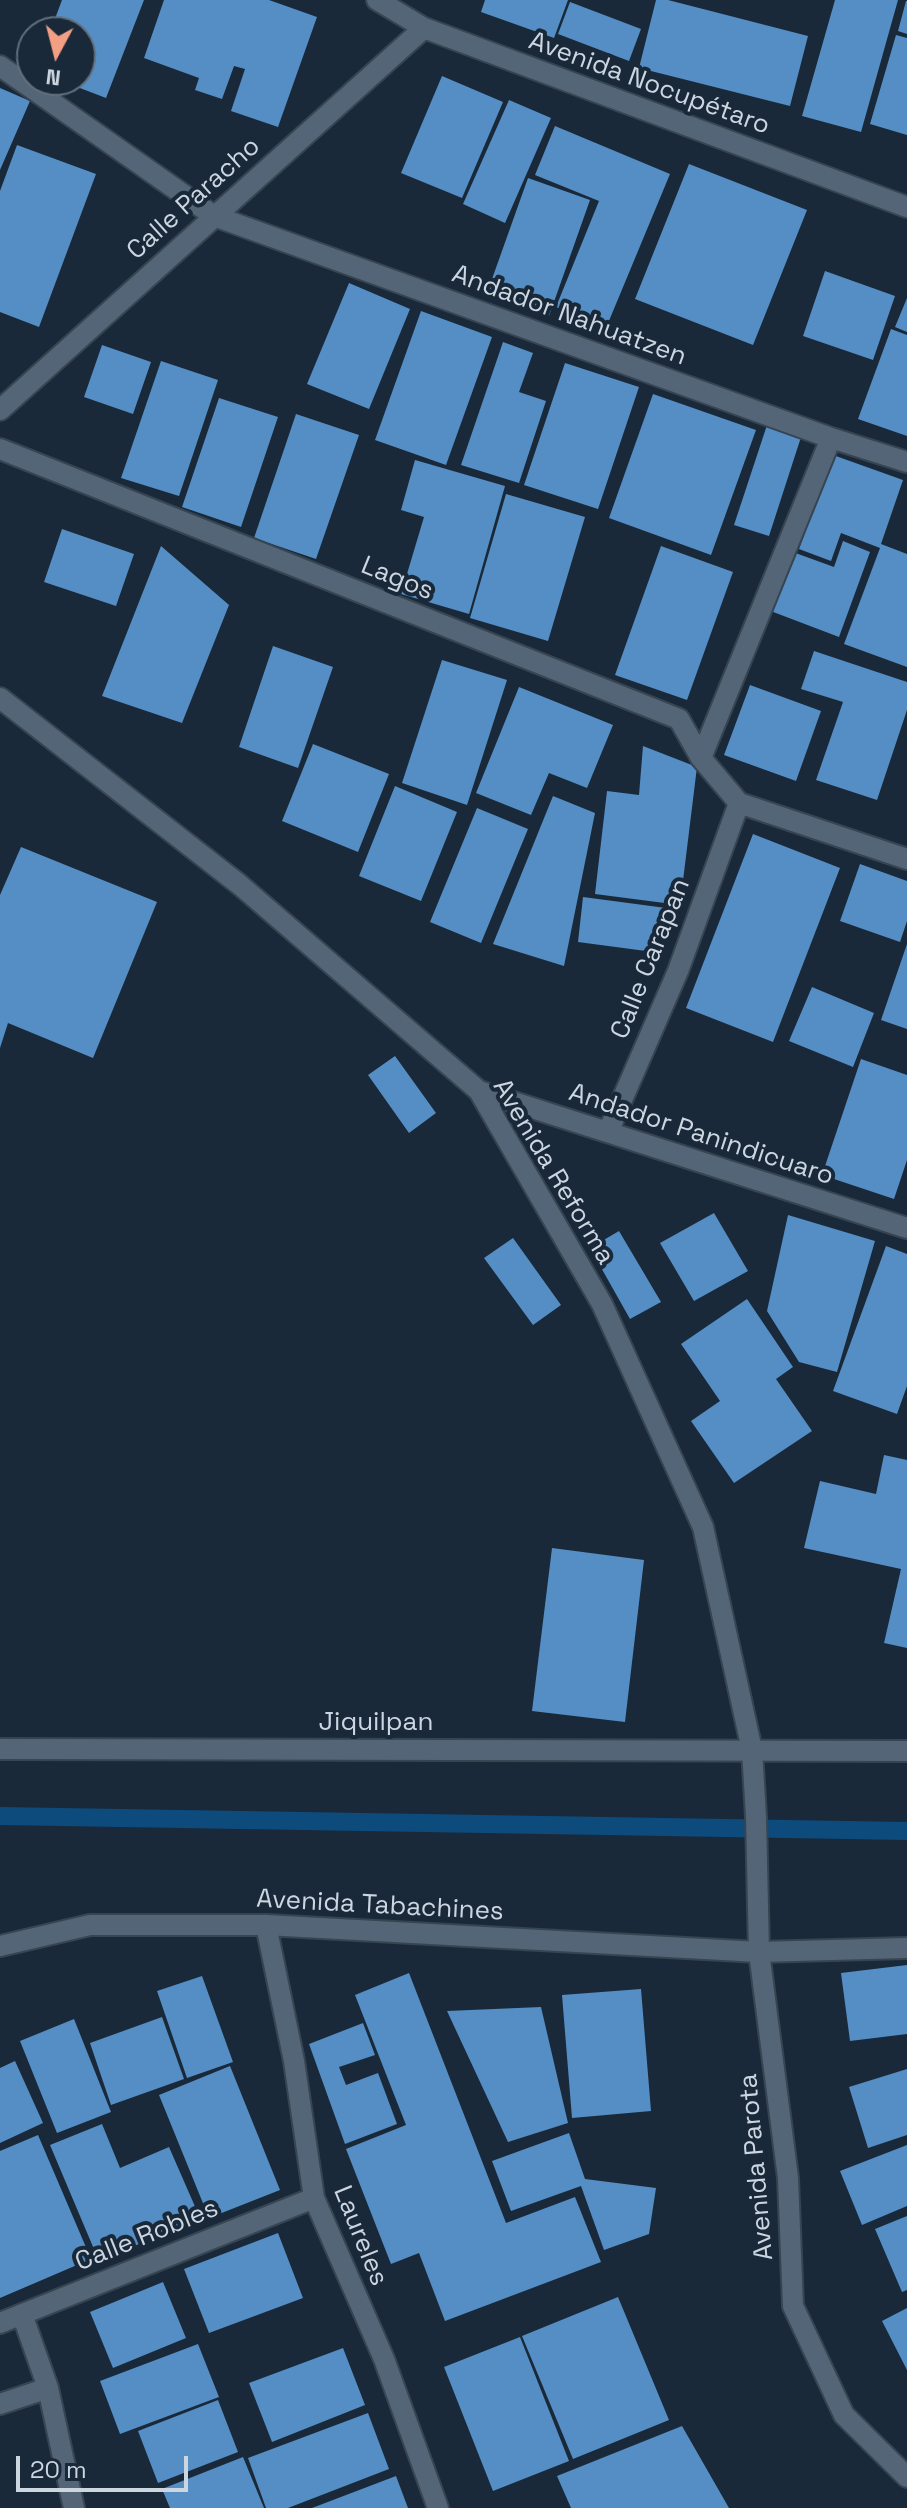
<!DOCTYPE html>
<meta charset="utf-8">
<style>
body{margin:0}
#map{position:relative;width:907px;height:2508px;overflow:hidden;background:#192939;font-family:"Space Grotesk",sans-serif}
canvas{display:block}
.north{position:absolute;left:16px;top:16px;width:80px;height:80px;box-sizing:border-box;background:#192939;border:2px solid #616e7c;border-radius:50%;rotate:187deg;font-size:22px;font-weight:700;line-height:32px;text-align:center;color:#ccd6e1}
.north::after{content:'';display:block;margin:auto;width:28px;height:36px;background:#f39f84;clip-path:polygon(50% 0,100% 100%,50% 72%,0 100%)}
.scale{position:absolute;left:16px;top:2456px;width:172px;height:36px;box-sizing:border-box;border:4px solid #ccd6e1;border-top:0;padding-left:10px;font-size:24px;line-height:28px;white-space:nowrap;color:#ccd6e1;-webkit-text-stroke:6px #192939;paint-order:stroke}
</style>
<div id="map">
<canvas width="907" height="2508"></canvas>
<div class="north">N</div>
<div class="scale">20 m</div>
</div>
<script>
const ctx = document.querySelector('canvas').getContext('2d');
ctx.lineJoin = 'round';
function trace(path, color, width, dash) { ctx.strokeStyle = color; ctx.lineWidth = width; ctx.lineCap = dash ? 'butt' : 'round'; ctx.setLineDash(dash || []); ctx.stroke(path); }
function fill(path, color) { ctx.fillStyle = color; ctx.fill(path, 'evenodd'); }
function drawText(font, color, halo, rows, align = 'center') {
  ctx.font = font + ' "Space Grotesk",sans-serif'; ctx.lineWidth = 8; ctx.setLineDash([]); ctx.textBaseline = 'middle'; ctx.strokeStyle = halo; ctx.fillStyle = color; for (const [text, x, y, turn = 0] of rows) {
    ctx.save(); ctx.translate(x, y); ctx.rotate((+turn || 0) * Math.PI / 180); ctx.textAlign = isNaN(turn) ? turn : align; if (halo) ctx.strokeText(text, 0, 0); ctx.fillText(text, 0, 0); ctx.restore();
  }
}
const stream = new Path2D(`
 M0,1816L907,1831`);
const building = new Path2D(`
 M62,0H144L106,98L59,80H80V32H50Z
 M164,0H269L317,17L278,127L231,111L245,69L234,66L222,99L195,90L199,78L144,58Z
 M485,0H568L554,38L481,12Z
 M656,0H668L808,36L790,106L639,68Z
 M835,0H898L861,132L802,116Z
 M906,1H907V34L898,31Z
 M570,2L641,29L629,61L558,34Z
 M896,35L907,38V135L870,124Z
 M442,76L503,102L462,198L401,173Z
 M0,88L30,101L0,170Z
 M509,100L551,118L505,223L463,204Z
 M555,126L670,174L606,328L556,307L599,201L535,175Z
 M17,145L96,174L39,327L0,312V191Z
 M689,164L807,210L753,345L635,299Z
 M528,178L590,200L549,316L487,293Z
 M825,271L895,296L873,360L803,336Z
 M349,283L410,309L369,409L307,384Z
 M907,298V332L895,327Z
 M421,311L492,337L446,465L375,440Z
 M891,329L907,335V436L858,419Z
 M503,342L533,353L519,392L546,401L519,483L461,465Z
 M102,345L151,362L133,414L84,397Z
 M161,361L218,380L179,496L121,478Z
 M565,363L639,387L598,509L524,485Z
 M653,394L756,430L711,555L609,518Z
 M219,398L278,417L241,527L182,507Z
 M296,414L359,435L316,559L254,538Z
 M768,422L802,434L769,536L734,525Z
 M833,455L903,480L881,544L907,554V667L844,644L880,548L841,533L831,561L799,549Z
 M415,460L505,486L469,614L401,594L424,517L401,510Z
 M506,494L585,517L548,641L470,618Z
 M62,529L134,554L116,606L44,582Z
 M843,541L870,552L839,637L768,610L790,551L834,567Z
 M161,546L229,605L182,723L102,696Z
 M661,546L733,572L687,700L615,675Z
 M273,646L333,667L298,768L239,747Z
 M814,651L907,682V710L877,800L816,780L843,702L801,689Z
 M442,660L507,680L467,805L402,783Z
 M750,685L821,711L796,781L724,755Z
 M519,687L613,725L587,788L549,773L531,815L476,793Z
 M313,744L389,774L358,852L282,821Z
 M643,746L697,767L680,905L595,894L607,791L639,795Z
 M395,786L457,812L421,901L359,876Z
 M553,796L595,813L564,966L493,944Z
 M477,808L528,829L481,943L430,922Z
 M753,834L840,868L773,1042L686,1008Z
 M21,847L157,902L93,1058L8,1023L0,1048V895Z
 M860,864L907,881V921L900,942L840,921Z
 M583,897L666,908L661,953L578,942Z
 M907,944V1029L881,1020Z
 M812,987L874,1013L853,1067L789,1041Z
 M395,1056L436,1113L409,1133L368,1075Z
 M861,1059L907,1075V1160L894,1199L822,1175Z
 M714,1213L748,1271L694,1301L660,1243Z
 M788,1215L875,1241L837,1372L799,1362L767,1311Z
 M619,1231L661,1302L630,1319L590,1248Z
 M513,1238L561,1305L533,1325L484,1258Z
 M886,1246L907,1254V1386L897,1414L833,1391Z
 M747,1299L793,1367L776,1379L812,1431L734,1483L691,1421L720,1401L681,1344Z
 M884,1455L907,1460V1648L884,1643L901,1569L804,1548L820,1481L876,1494Z
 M552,1548L644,1560L625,1722L532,1711Z
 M907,1965V2034L850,2041L841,1973Z
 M409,1973L506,2223L575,2197L601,2262L445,2321L419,2253L391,2264L346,2149L406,2125L355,1995Z
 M202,1976L233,2062L187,2078L157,1991Z
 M641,1989L651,2111L572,2118L562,1995Z
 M541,2007L568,2123L508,2142L447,2011Z
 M162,2017L184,2079L111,2105L90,2043Z
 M74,2019L111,2112L57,2133L20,2041Z
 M363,2023L375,2055L339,2067L346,2085L378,2073L397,2124L345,2144L309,2044Z
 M15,2061L43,2123L0,2143V2068Z
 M230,2066L280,2190L209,2218L159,2095Z
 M907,2069V2135L868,2148L849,2087Z
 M102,2124L120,2168L169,2147L200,2218L99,2261L50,2145Z
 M569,2133L585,2179L656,2188L649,2234L604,2250L581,2186L511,2211L492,2161Z
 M38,2135L91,2259L0,2298V2151Z
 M907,2145V2206L862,2225L840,2171Z
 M907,2216V2290L902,2292L875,2229Z
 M278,2233L303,2298L209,2333L184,2269Z
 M163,2282L186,2338L113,2368L90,2312Z
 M618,2297L669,2420L573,2459L522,2336Z
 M907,2308V2370L882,2321Z
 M520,2337L569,2461L493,2491L444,2367Z
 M198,2344L219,2397L120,2434L100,2381Z
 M343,2348L365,2405L272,2442L249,2383Z
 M218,2400L238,2452L158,2483L138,2431Z
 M368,2413L389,2469L288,2508H266L248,2458Z
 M682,2426L729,2508H571L557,2476Z
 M243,2457L264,2508H170L162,2489Z
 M396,2476L408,2508H312Z`);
const minor = new Path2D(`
 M377,0L424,28L907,207
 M0,66L214,216L831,438L907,462
 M0,410L424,28
 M0,449L679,719L701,758L739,803
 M701,758L831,438
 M739,803L907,859
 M479,1091L907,1228
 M608,1132L678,971L739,803
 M0,1749L907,1751
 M266,1925L294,2061L314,2198L384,2359L438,2508
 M0,1946L90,1925H266L759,1952L907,1948
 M22,2314L48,2388L74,2508
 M0,2323L314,2198
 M0,2404L48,2388`);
const tertiary = new Path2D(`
 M0,698L240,885L479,1091L602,1304L703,1527L752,1750L756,1817L759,1952L788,2178L793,2306L844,2415L907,2477`);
const streetNames = [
 ["Avenida Nocupétaro",649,84,20],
 ["Calle Paracho",194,199,-42],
 ["Andador Nahuatzen",569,316,20],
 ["Lagos",397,579,22],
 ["Calle Carapan",651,959,-68],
 ["Andador Panindicuaro",701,1135,18],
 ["Avenida Reforma",553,1172,59],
 ["Jiquilpan",376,1723],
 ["Avenida Tabachines",380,1906,3],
 ["Avenida Parota",757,2167,-95],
 ["Calle Robles",147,2236,-22],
 ["Laureles",360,2236,68]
];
trace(stream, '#0d4b7d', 18);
fill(building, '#558ec4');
trace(minor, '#374451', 24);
trace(tertiary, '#374451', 24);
trace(minor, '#536577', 20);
trace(tertiary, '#536577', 20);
drawText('26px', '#ccd6e1', '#192939', streetNames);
</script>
